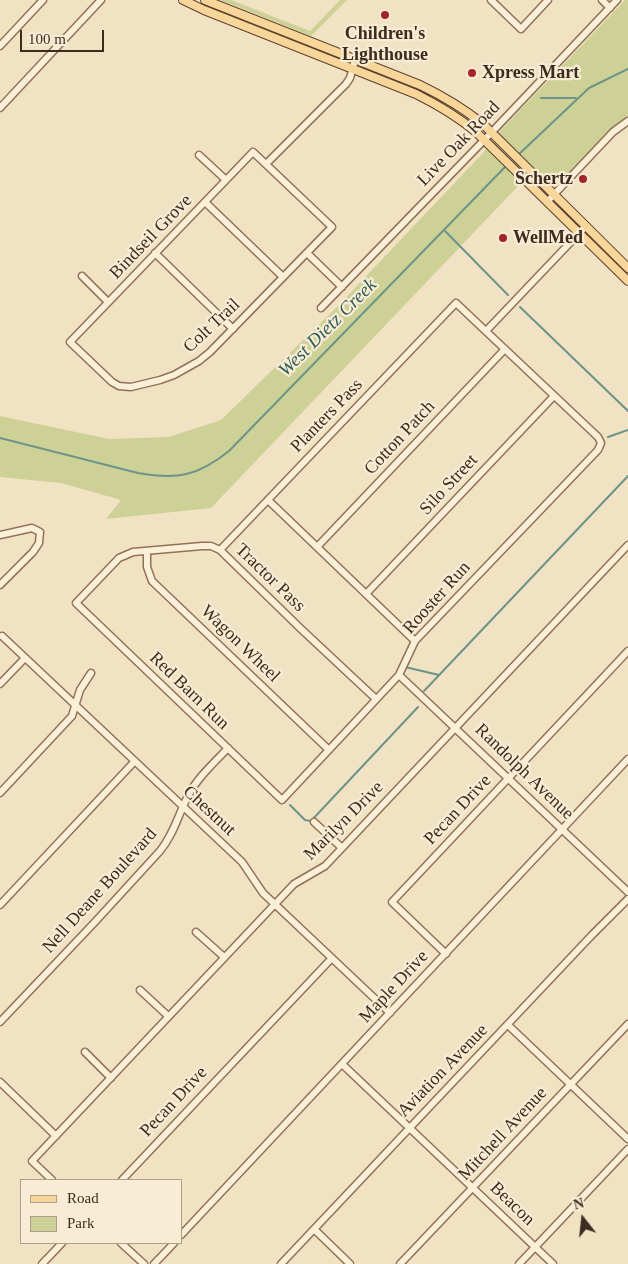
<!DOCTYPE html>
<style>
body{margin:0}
#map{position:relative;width:628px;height:1264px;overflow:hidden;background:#f2e2c4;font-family:"Times New Roman",serif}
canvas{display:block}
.legend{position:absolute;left:20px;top:1179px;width:162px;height:65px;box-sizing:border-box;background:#f9ecd4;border:1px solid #ae9f8b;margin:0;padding:6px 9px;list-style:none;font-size:15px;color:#3d2b1e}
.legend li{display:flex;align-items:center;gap:10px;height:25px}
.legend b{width:25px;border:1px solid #ae9f8b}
.north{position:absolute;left:558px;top:1194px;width:50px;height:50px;-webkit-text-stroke:4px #f9ecd4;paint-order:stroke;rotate:344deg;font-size:14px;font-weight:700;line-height:20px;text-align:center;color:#3d2b1e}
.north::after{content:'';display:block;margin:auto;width:18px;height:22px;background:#3d2b1e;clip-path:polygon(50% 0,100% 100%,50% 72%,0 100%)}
.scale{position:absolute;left:20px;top:30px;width:84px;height:22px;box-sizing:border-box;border:2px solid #3d2b1e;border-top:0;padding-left:6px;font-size:15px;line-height:18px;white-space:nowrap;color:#3d2b1e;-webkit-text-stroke:4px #f9ecd4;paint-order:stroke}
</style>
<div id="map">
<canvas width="628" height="1264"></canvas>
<ul class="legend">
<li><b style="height:6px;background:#f8d599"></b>Road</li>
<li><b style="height:14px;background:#cdd196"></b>Park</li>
</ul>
<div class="north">N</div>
<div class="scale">100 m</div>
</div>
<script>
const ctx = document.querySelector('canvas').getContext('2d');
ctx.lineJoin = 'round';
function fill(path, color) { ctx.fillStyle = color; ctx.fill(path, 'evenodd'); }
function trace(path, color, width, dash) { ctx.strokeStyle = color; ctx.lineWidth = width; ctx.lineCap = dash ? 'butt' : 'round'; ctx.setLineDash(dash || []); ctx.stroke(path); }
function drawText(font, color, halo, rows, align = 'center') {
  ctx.font = font + ' "Times New Roman",serif'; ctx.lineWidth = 4.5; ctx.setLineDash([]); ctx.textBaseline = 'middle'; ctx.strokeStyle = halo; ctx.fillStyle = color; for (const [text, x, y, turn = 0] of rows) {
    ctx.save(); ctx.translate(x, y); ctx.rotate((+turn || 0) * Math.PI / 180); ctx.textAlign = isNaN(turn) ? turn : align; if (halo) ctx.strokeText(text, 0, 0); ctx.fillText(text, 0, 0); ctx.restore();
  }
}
const green = new Path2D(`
 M220,0H231L310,31L340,0H347L311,36Z
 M625,0H628V116L607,133L556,186L545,176L521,183L211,508L106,519L121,500L61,483L0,477V416L109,439L169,437L221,420L336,308L482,154L502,129Z`);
const stream = new Path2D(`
 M541,98H576
 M517,156L589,88L628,69
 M445,231L508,295
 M520,307L628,411
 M608,437L628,430
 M0,438L138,473C177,480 198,476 229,451L506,166
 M405,667L439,675
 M424,691L628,476
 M290,805L305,820L311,821L418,707`);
const minor = new Path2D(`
 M491,0L521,29L548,0
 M602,0L610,8
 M0,46L43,0
 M0,108L101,0
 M253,152L332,227L210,352L199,361L174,375L160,380L131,387L119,386L112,382L70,342Z
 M199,155L226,180
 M266,164L346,84L350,78L355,60
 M205,202L283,277
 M547,202L613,132L628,121
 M155,253L233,329
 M307,253L342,287
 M82,276L108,302
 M321,308L491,133L617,0
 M486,331L586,226
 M268,500L415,641
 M0,535L32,528L40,532L39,543L33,552L0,585
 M317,547L505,349
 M220,550L456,303L598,437L601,443L598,450L415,641L399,675L282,800L76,603L119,558L133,552L202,546H211L220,550L300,628L376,699
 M147,551V567L152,581L329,750
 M366,594L554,396
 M2,636L242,862L263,893L390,1013
 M399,675L628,892
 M0,684L25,658
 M0,793L72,716L80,690L91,673
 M314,822L342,848
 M0,905L134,762
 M196,932L224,957
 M446,954L392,902L628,651
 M140,990L168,1016
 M0,1022L94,923L160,851C174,834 178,815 188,796C197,778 214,763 228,748
 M508,1025L628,1139
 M85,1052L111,1078
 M342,1064L553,1264
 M0,1082L56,1136
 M52,1180L32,1161L294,884L325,866L628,545
 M122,1180L332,958
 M315,1230L350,1264
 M181,1235L628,759
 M121,1243L144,1264
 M42,1264L62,1243
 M154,1264L174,1243
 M281,1264L592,935L628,899
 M400,1264L628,1024
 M519,1264L628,1149`);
const major = new Path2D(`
 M183,0L204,10L416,94C438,105 457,116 476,132L628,281
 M205,0L420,85C443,96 463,108 483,124L628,268`);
const markers = [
 [385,15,5,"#a3232a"],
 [472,73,5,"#a3232a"],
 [583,179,5,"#a3232a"],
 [503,238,5,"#a3232a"]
];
const poiNames = [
 ["Children's",385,34,"center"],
 ["Lighthouse",385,55,"center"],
 ["Xpress Mart",482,73],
 ["Schertz",573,179,"right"],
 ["WellMed",513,238]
];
const streetNames = [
 ["Live Oak Road",459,144,-46],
 ["Bindseil Grove",151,237,-46],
 ["Colt Trail",212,326,-43],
 ["Planters Pass",327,416,-46],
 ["Cotton Patch",400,438,-47],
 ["Silo Street",449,485,-47],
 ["Tractor Pass",270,578,44],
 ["Rooster Run",437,598,-48],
 ["Wagon Wheel",240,644,44],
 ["Red Barn Run",189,691,44],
 ["Randolph Avenue",524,772,44],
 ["Pecan Drive",458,810,-47],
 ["Chestnut",209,811,43],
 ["Marilyn Drive",344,821,-45],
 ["Nell Deane Boulevard",100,891,-48],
 ["Maple Drive",394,987,-47],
 ["Aviation Avenue",443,1071,-46],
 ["Pecan Drive",174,1102,-47],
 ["Mitchell Avenue",503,1134,-47],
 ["Beacon",512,1204,44]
];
const waterNames = [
 ["West Dietz Creek",328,328,-45]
];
fill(green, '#cdd196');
trace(stream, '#6c9488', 2);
trace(minor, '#8f7258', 9);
trace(major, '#5c402d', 10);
trace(minor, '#fcefd8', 6);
trace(major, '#f8d599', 8);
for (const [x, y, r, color] of markers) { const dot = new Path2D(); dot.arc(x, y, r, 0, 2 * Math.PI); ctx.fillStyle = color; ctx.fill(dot); trace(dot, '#f9ecd4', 2); }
drawText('bold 18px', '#3d2b1e', '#f9ecd4', poiNames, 'left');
drawText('18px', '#3d2b1e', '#f9ecd4', streetNames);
drawText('italic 19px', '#2c5e58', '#f9ecd4', waterNames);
</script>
